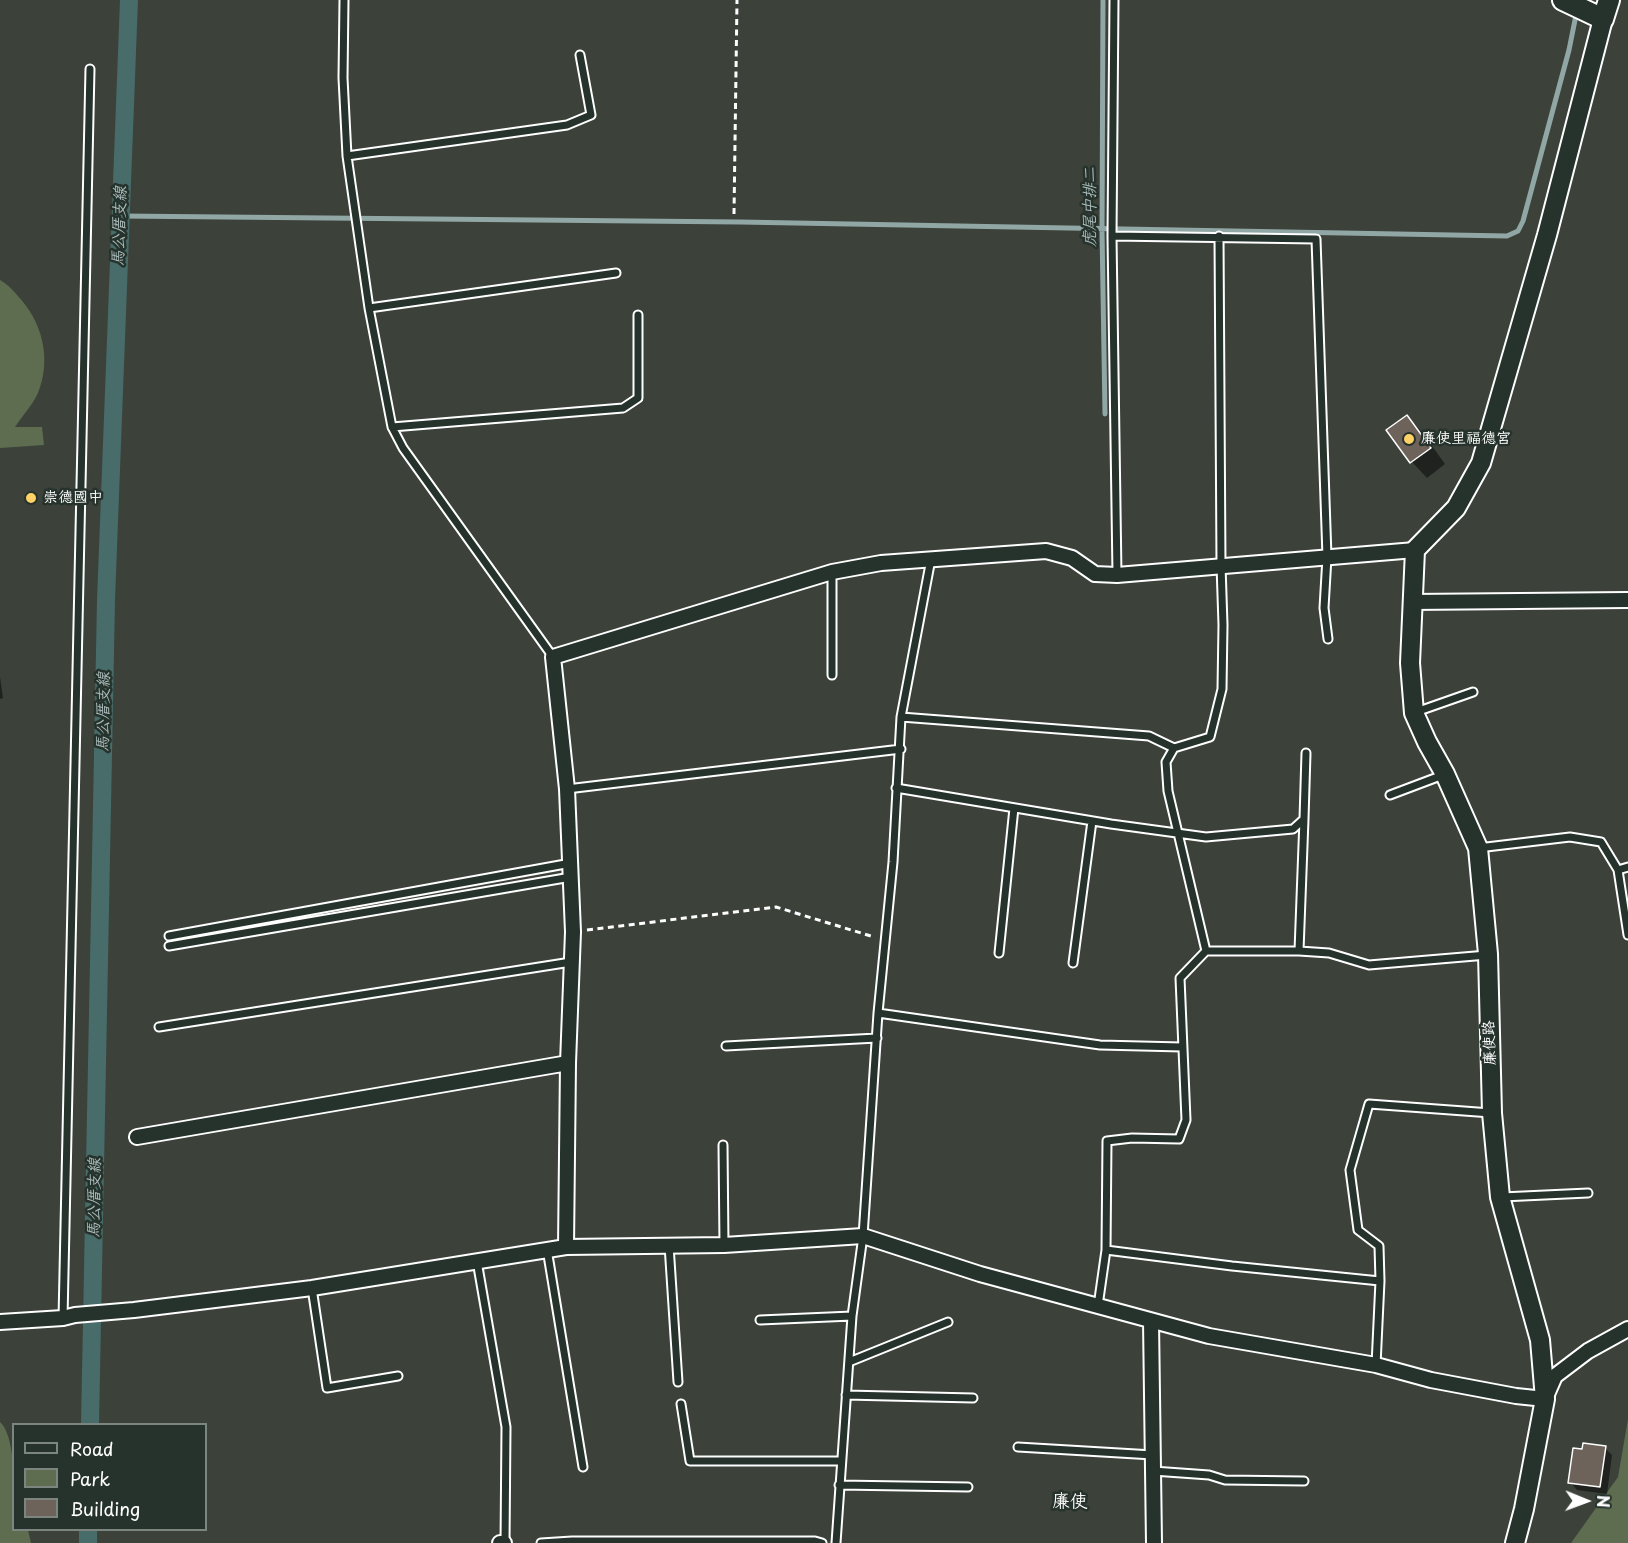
<!DOCTYPE html>
<meta charset="utf-8">
<style>
body{margin:0}
#map{position:relative;width:1628px;height:1543px;overflow:hidden;background:#3c413a;font-family:"Playpen Sans",sans-serif}
canvas{display:block}
.legend{position:absolute;left:12px;top:1423px;width:195px;height:108px;box-sizing:border-box;background:#26332d;border:2px solid #7d8581;margin:0;padding:8px 10px;list-style:none;font-size:18px;color:#fff}
.legend li{display:flex;align-items:center;gap:12px;height:30px}
.legend b{width:30px;border:2px solid #7d8581}
.north{position:absolute;left:1556px;top:1471px;width:60px;height:60px;-webkit-text-stroke:4px #26332d;paint-order:stroke;rotate:91deg;font-size:16px;font-weight:700;line-height:24px;text-align:center;color:#fff}
.north::after{content:'';display:block;margin:auto;width:21px;height:27px;background:#fff;clip-path:polygon(50% 0,100% 100%,50% 72%,0 100%)}
</style>
<div id="map">
<canvas width="1628" height="1543"></canvas>
<ul class="legend">
<li><b style="height:8px;background:#26332d"></b>Road</li>
<li><b style="height:16px;background:#5e6d4f"></b>Park</li>
<li><b style="height:16px;background:#6e635a"></b>Building</li>
</ul>
<div class="north">N</div>
</div>
<script>
const ctx = document.querySelector('canvas').getContext('2d');
ctx.lineJoin = 'round';
function fill(path, color) { ctx.fillStyle = color; ctx.fill(path, 'evenodd'); }
function trace(path, color, width, dash) { ctx.strokeStyle = color; ctx.lineWidth = width; ctx.lineCap = dash ? 'butt' : 'round'; ctx.setLineDash(dash || []); ctx.stroke(path); }
function drawText(font, color, halo, rows, align = 'center') {
  ctx.font = font + ' "Playpen Sans","LXGW WenKai TC",sans-serif'; ctx.lineWidth = 5; ctx.setLineDash([]); ctx.textBaseline = 'middle'; ctx.strokeStyle = halo; ctx.fillStyle = color; for (const [text, x, y, turn = 0] of rows) {
    ctx.save(); ctx.translate(x, y); ctx.rotate((+turn || 0) * Math.PI / 180); ctx.textAlign = isNaN(turn) ? turn : align; if (halo) ctx.strokeText(text, 0, 0); ctx.fillText(text, 0, 0); ctx.restore();
  }
}
const green = new Path2D(`
 M0,280C7,284 12,289 17,295C42,321 52,358 38,393C32,406 22,416 15,427H42L44,445L0,448Z
 M1628,1419V1543H1571L1618,1477Z
 M0,1422C18,1438 14,1505 14,1530H28L31,1543H0Z`);
const shadow = new Path2D(`
 M1407,417L1422,432L1445,464L1427,478L1412,462L1388,430Z
 M0,677L3,698L0,699Z
 M1605,1448L1612,1455L1607,1494L1577,1490L1570,1482Z`);
const stream = new Path2D(`
 M1103,0L1102,230L1105,414
 M121,216L740,222L1507,236L1518,231L1523,221L1569,50L1577,10`);
const canal = new Path2D(`
 M90,1424L106,600L129,0
 M88,1543V1530`);
const building = new Path2D(`
 M1407,415L1431,448L1410,463L1386,430Z
 M1583,1443L1606,1446L1600,1487L1568,1483L1573,1448L1582,1449Z`);
const path = new Path2D(`
 M734,214L737,0
 M587,930L776,907L874,937`);
const service = new Path2D(`
 M344,0L343,78L347,156L369,308L392,427L403,448L553,657
 M1114,0L1112,236L1117,575
 M347,156L567,125L591,115L580,55
 M1112,236L1316,239L1327,557L1324,608L1328,639
 M369,308L616,273
 M392,427L623,408L638,398V315
 M832,675V572
 M1416,712L1473,692
 M901,717L1149,736L1174,748
 M896,788L1111,824L1206,837L1293,829L1304,819L1306,753
 M567,789L901,749
 M1390,795L1443,775
 M1478,848L1570,837L1601,842L1618,870L1628,935
 M1618,870L1628,867
 M169,936L571,863
 M169,946L571,877
 M1206,951L1168,791L1166,762L1174,748L1210,737L1222,689L1223,625L1221,565L1219,236
 M1299,951L1304,819
 M999,953L1014,808
 M1073,963L1092,821
 M878,1013L1100,1045L1182,1047
 M159,1027L571,962
 M726,1046L877,1038
 M723,1145L724,1245
 M1502,1197L1588,1193
 M669,1245L678,1382
 M547,1249L583,1467
 M1106,1250L1232,1266L1380,1281L1376,1365
 M477,1261L506,1427L505,1543
 M1380,1281L1379,1246L1358,1230L1350,1170L1369,1104L1491,1113
 M312,1288L327,1388L398,1376
 M1098,1306L1106,1250L1107,1141L1132,1138L1179,1139L1186,1120L1180,978L1206,951H1299L1329,953L1369,965L1487,955
 M63,1318L90,69
 M760,1320L852,1316
 M849,1362L948,1322
 M846,1395L973,1398
 M681,1404L690,1461H841
 M1018,1447L1153,1455
 M1153,1471L1209,1475L1225,1480L1304,1481
 M839,1485L968,1487
 M541,1543L572,1541H815L822,1543
 M836,1543L852,1316L863,1236L878,1013L893,862L901,717L931,559`);
const minor = new Path2D(`
 M1411,602L1628,600
 M137,1137L568,1063
 M566,1247L568,1063L573,932L567,789L553,657L832,572L881,563L1046,551L1072,558L1095,574L1117,575L1415,550
 M1151,1321L1154,1543
 M0,1322L63,1318L75,1315L134,1310L312,1288L566,1247L724,1245L863,1236L980,1274L1209,1336L1376,1365L1431,1380L1516,1396L1545,1399L1555,1376L1588,1351L1628,1329
 M500,1543H504`);
const tertiary = new Path2D(`
 M1515,1543L1524,1509L1545,1399L1540,1340L1500,1197L1492,1113L1488,954L1478,848L1445,774L1427,742L1414,713L1410,663L1415,550L1456,508L1481,463L1547,235L1603,19`);
const secondary = new Path2D(`
 M1563,0L1603,19L1609,0`);
const markers = [
 [1409,439,6,"#ffd166"],
 [31,498,6,"#ffd166"]
];
const poiNames = [
 ["廉使里福德宮",1421,439],
 ["崇德國中",43,498]
];
const streetNames = [
 ["廉使路",1490,1043,-92]
];
const waterNames = [
 ["虎尾中排二",1091,207,-90],
 ["馬公厝支線",120,226,-88],
 ["馬公厝支線",104,712,-89],
 ["馬公厝支線",95,1198,-89]
];
const quarterNames = [
 ["廉使",1070,1502]
];
fill(green, '#5e6d4f');
fill(shadow, '#0007');
trace(stream, '#91a7a6', 5);
trace(canal, '#476c6a', 18);
fill(building, '#6e635a');
trace(building, '#fff', 1.5);
trace(service, '#fff', 11);
trace(minor, '#fff', 18);
trace(tertiary, '#fff', 22);
trace(secondary, '#fff', 24);
trace(path, '#fff', 3, [6, 4.5]);
trace(service, '#26332d', 7);
trace(minor, '#26332d', 14);
trace(tertiary, '#26332d', 18);
trace(secondary, '#26332d', 20);
for (const [x, y, r, color] of markers) { const dot = new Path2D(); dot.arc(x, y, r, 0, 2 * Math.PI); ctx.fillStyle = color; ctx.fill(dot); trace(dot, '#26332d', 2); }
drawText('15px', '#fff', '#26332d', poiNames, 'left');
drawText('15px', '#fff', '#26332d', streetNames);
drawText('italic 16px', '#acbdbc', '#26332d', waterNames);
drawText('18px', '#fff', '#26332d', quarterNames);
</script>
